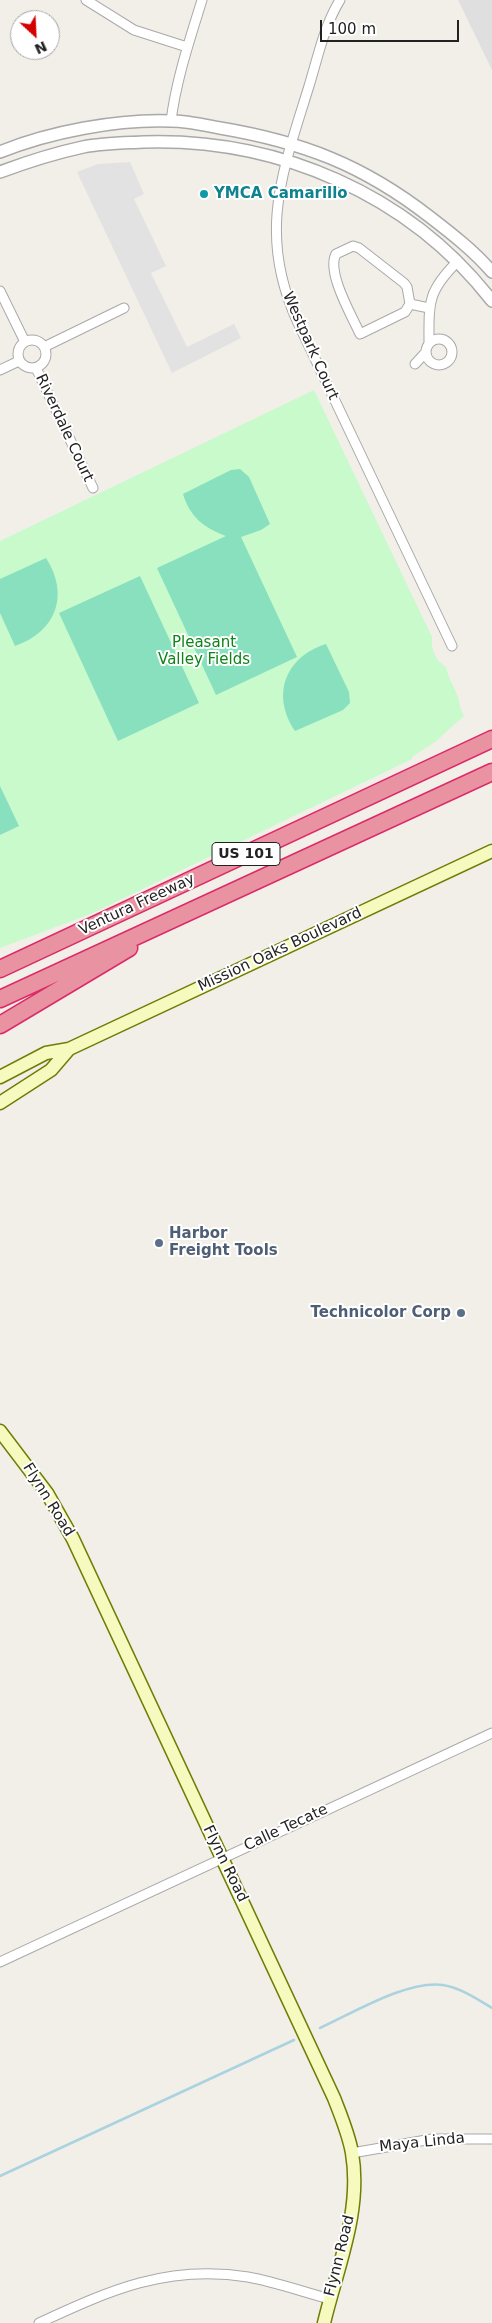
<!DOCTYPE html>
<style>
body{margin:0}
#map{position:relative;width:492px;height:2323px;overflow:hidden;background:#f2efe9;font-family:"DejaVu Sans",sans-serif}
canvas{display:block}
.north{position:absolute;left:10px;top:10px;width:50px;height:50px;box-sizing:border-box;background:#fff;border:1px solid #a7a7a7;border-radius:50%;rotate:155deg;font-size:14px;font-weight:700;line-height:20px;text-align:center;color:#222}
.north::after{content:'';display:block;margin:auto;width:18px;height:22px;background:#d40000;clip-path:polygon(50% 0,100% 100%,50% 72%,0 100%)}
.scale{position:absolute;left:320px;top:20px;width:139px;height:22px;box-sizing:border-box;border:2px solid #222;border-top:0;padding-left:6px;font-size:15px;line-height:18px;white-space:nowrap;color:#222;-webkit-text-stroke:4px #fff;paint-order:stroke}
</style>
<div id="map">
<canvas width="492" height="2323"></canvas>
<div class="north">N</div>
<div class="scale">100 m</div>
</div>
<script>
const ctx = document.querySelector('canvas').getContext('2d');
ctx.lineJoin = 'round';
function fill(path, color) { ctx.fillStyle = color; ctx.fill(path, 'evenodd'); }
function trace(path, color, width, dash) { ctx.strokeStyle = color; ctx.lineWidth = width; ctx.lineCap = dash ? 'butt' : 'round'; ctx.setLineDash(dash || []); ctx.stroke(path); }
function drawText(font, color, halo, rows, align = 'center') {
  ctx.font = font + ' "DejaVu Sans",sans-serif'; ctx.lineWidth = 4; ctx.setLineDash([]); ctx.textBaseline = 'middle'; ctx.strokeStyle = halo; ctx.fillStyle = color; for (const [text, x, y, turn = 0] of rows) {
    ctx.save(); ctx.translate(x, y); ctx.rotate((+turn || 0) * Math.PI / 180); ctx.textAlign = isNaN(turn) ? turn : align; if (halo) ctx.strokeText(text, 0, 0); ctx.fillText(text, 0, 0); ctx.restore();
  }
}
const residential = new Path2D(`
 M458,0H492V70Z`);
const park = new Path2D(`
 M314,390L432,637C431,650 435,660 446,667C448,678 454,686 458,697C460,704 460,709 464,716L435,742L412,757V759L93,913L0,948V541Z`);
const pitch = new Path2D(`
 M240,469L249,477L270,524L261,530L241,537L297,657L216,695L157,568L226,536C204,528 190,517 183,494L231,470Z
 M46,558C70,595 56,632 15,646L0,613V579Z
 M140,576L199,703L118,741L59,613Z
 M326,644L349,692L350,703L343,710L295,731C271,695 285,657 326,644Z
 M0,786L19,826L0,835Z`);
const parking = new Path2D(`
 M130,162L144,194L134,199L166,266L151,273L187,347L234,324L241,338L172,373L77,172L98,164Z`);
const stream = new Path2D(`
 M320,2028C353,2013 407,1980 443,1985C461,1988 477,1999 492,2008
 M0,2176L294,2040`);
const minor = new Path2D(`
 M86,0L134,30L187,47
 M340,0C324,26 318,57 309,86C282,173 257,235 298,323L452,646
 M171,121C176,80 190,39 202,0
 M0,291L25,342
 M410,304L407,287L404,283L359,248L353,246L336,254C326,272 352,316 360,334L405,312L410,304L429,308
 M426 352a13 13 0 1 1 26 0a13 13 0 1 1-26 0Z
 M18 354a14 14 0 1 1 28 0a14 14 0 1 1-28 0Z
 M429,343C429,303 427,292 457,262
 M44,347L124,308
 M415,364L426,352
 M36,368L93,488
 M0,370L19,361
 M0,1962L492,1733
 M352,2153L432,2139H492
 M39,2323C110,2290 168,2264 248,2277C276,2282 303,2292 330,2299`);
const tertiary = new Path2D(`
 M0,152C49,132 117,119 171,121C187,121 204,125 220,128C303,142 363,165 430,217C452,234 474,251 492,272
 M0,172C27,162 55,153 83,147C103,143 124,143 144,142C278,138 409,194 492,301`);
const secondary = new Path2D(`
 M0,1077L46,1053L69,1049L492,851
 M0,1103L51,1070L69,1049
 M0,1431L47,1493L73,1539L334,2098C341,2116 349,2135 352,2153C362,2211 337,2268 324,2323`);
const motorway = new Path2D(`
 M0,969L492,739
 M0,999L492,772
 M0,1025L129,948`);
const markers = [
 [204,194,5,"#0f9aa8"],
 [159,1243,5,"#5c6f8a"],
 [461,1313,5,"#5c6f8a"]
];
const shields = [
 [246,854,68]
];
const shieldNames = [
 ["US 101",246,854]
];
const cultureNames = [
 ["YMCA Camarillo",214,194]
];
const streetNames = [
 ["Westpark Court",310,346,66],
 ["Riverdale Court",64,428,65],
 ["Ventura Freeway",137,905,-25],
 ["Mission Oaks Boulevard",280,950,-25],
 ["Flynn Road",48,1500,58],
 ["Calle Tecate",286,1828,-25],
 ["Flynn Road",225,1864,64],
 ["Maya Linda",422,2143,-6],
 ["Flynn Road",340,2256,-76]
];
const parkNames = [
 ["Pleasant",204,643],
 ["Valley Fields",204,660]
];
const serviceNames = [
 ["Harbor",169,1234],
 ["Freight Tools",169,1251],
 ["Technicolor Corp",451,1313,"right"]
];
fill(residential, '#e0dfdf');
fill(park, '#c8facc');
fill(pitch, '#88e0be');
fill(parking, '#e2e2e2');
trace(stream, '#aad3df', 2.5);
trace(minor, '#a9a9a9', 11);
trace(tertiary, '#a9a9a9', 14);
trace(secondary, '#707d05', 15);
trace(motorway, '#dc2a67', 19);
trace(minor, '#fff', 9);
trace(tertiary, '#fff', 11);
trace(secondary, '#f7fabf', 12);
trace(motorway, '#e892a2', 16);
for (const [x, y, r, color] of markers) { const dot = new Path2D(); dot.arc(x, y, r, 0, 2 * Math.PI); ctx.fillStyle = color; ctx.fill(dot); trace(dot, '#fff', 2); }
for (const [x, y, w] of shields) { const box = new Path2D(); box.roundRect(x - w / 2, y - 11.5, w, 23, 4); ctx.fillStyle = '#fff'; ctx.fill(box); trace(box, '#222', 1); }
drawText('bold 14px', '#222', null, shieldNames);
drawText('bold 15px', '#0d838f', '#fff', cultureNames, 'left');
drawText('15px', '#222', '#fff', streetNames);
drawText('15px', '#0c8416', '#fff', parkNames);
drawText('bold 15px', '#4e5e75', '#fff', serviceNames, 'left');
</script>
